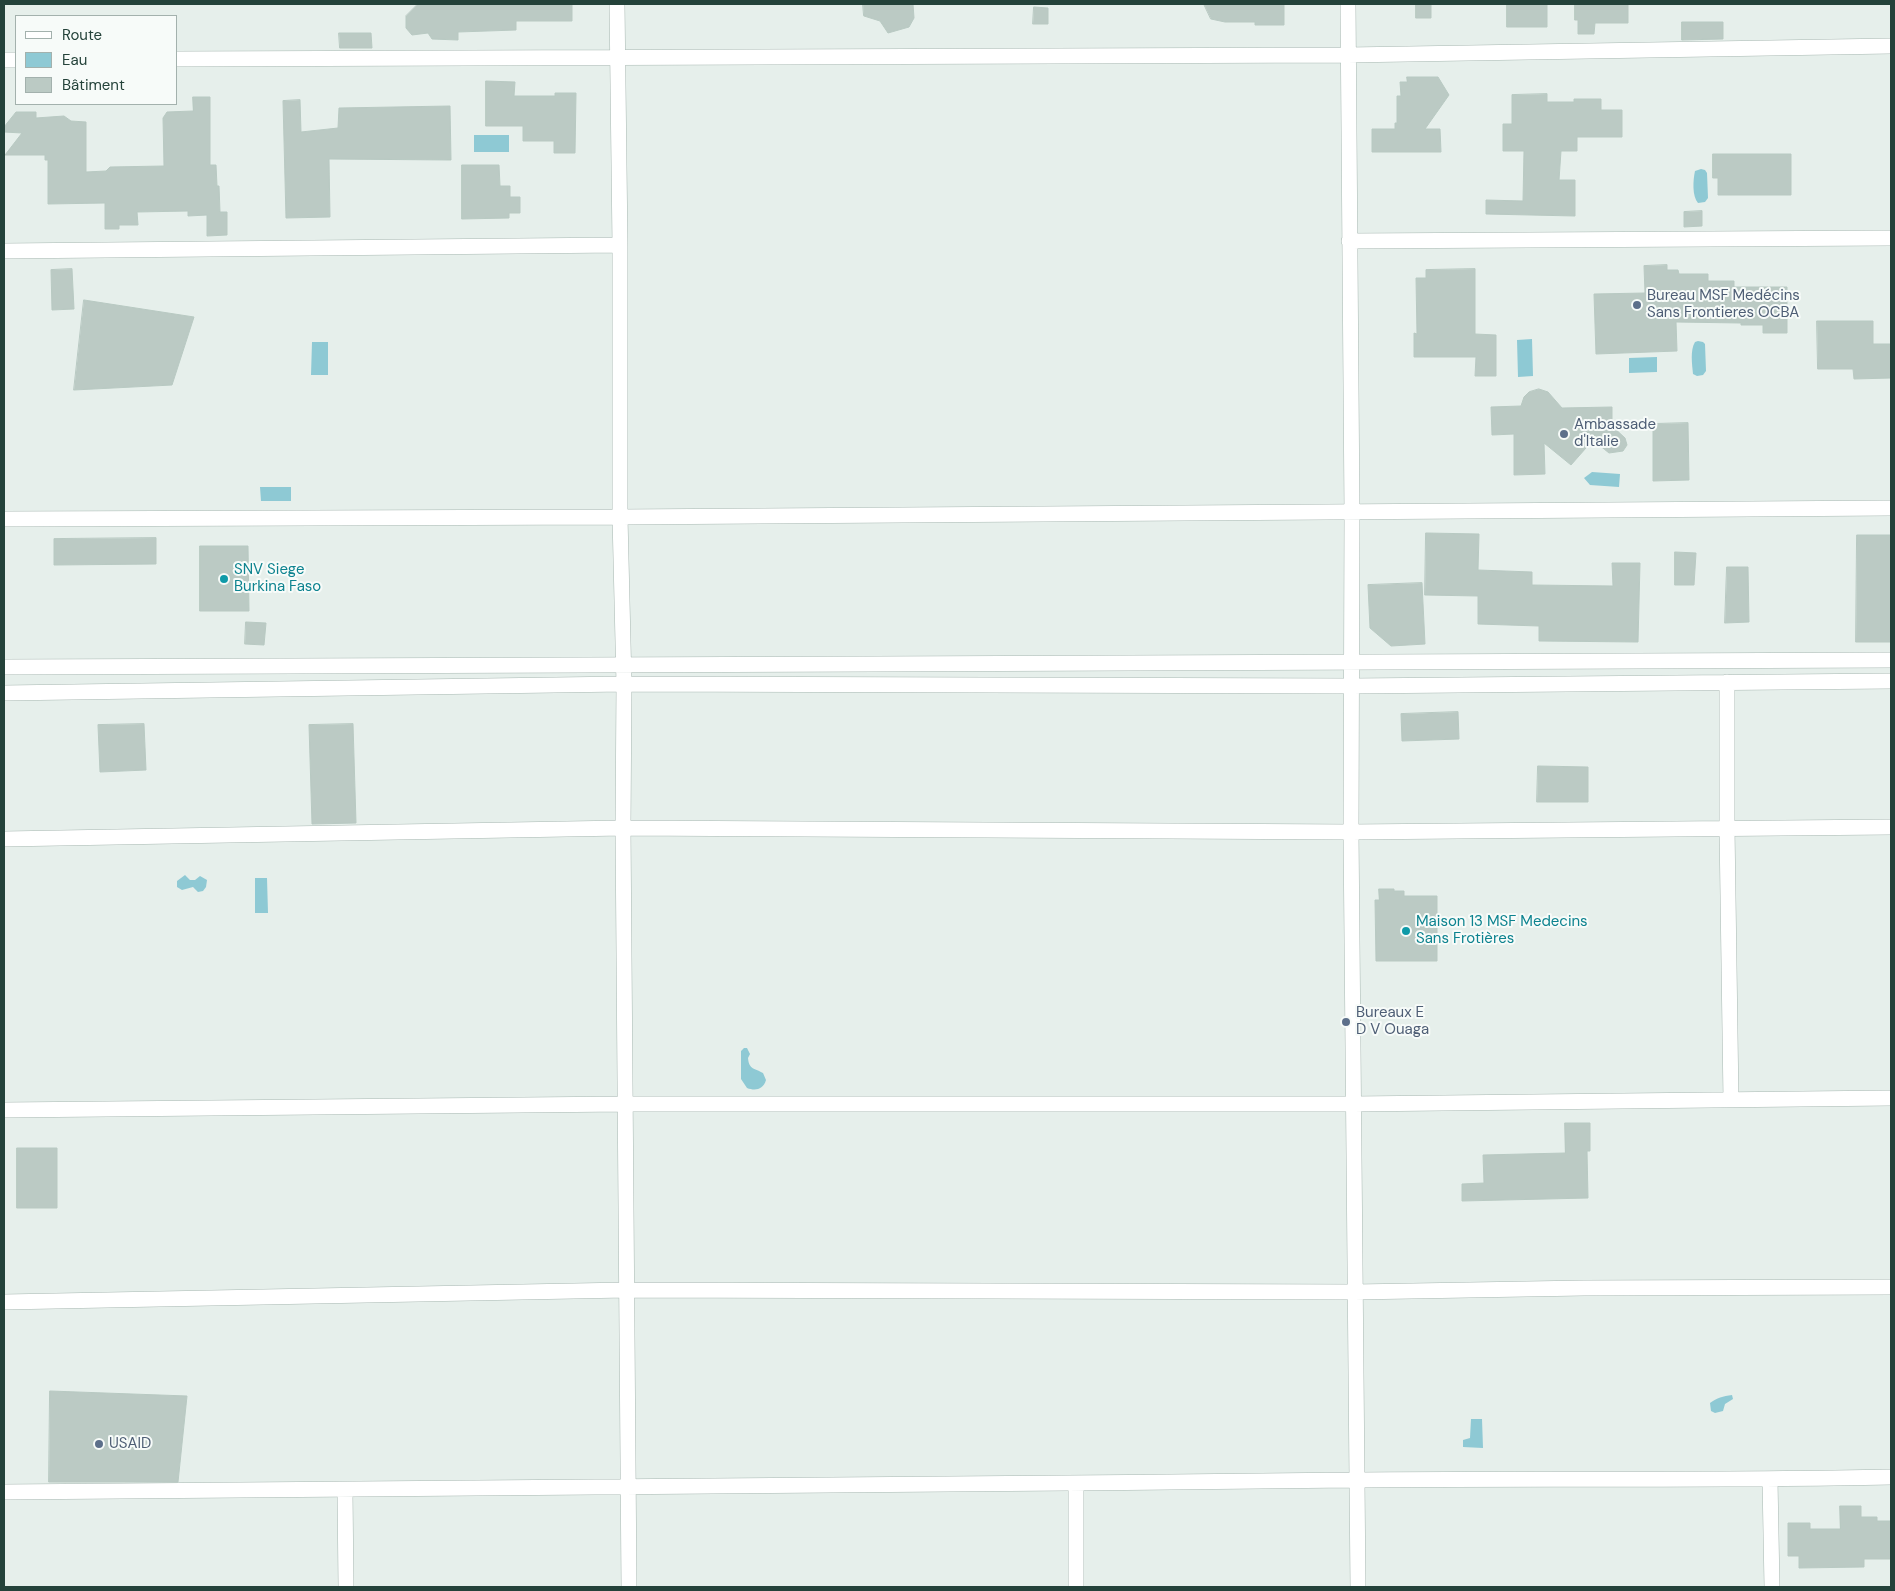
<!DOCTYPE html>
<meta charset="utf-8">
<style>
body{margin:0}
#map{position:relative;width:1895px;height:1591px;overflow:hidden;background:#e6efeb;font-family:"DM Sans",sans-serif}
canvas{display:block}
.frame{position:absolute;inset:0;border:5px solid #24423a;pointer-events:none}
.legend{position:absolute;left:15px;top:15px;width:162px;height:90px;box-sizing:border-box;background:#f7fbf9;border:1px solid #a3b1ad;margin:0;padding:6px 9px;list-style:none;font-size:15px;color:#24423a}
.legend li{display:flex;align-items:center;gap:10px;height:25px}
.legend b{width:25px;border:1px solid #a3b1ad}
</style>
<div id="map">
<canvas width="1895" height="1591"></canvas>
<div class="frame"></div>
<ul class="legend">
<li><b style="height:6px;background:#fff"></b>Route</li>
<li><b style="height:14px;background:#8ec9d4"></b>Eau</li>
<li><b style="height:14px;background:#bbcac4"></b>Bâtiment</li>
</ul>
</div>
<script>
const ctx = document.querySelector('canvas').getContext('2d');
ctx.lineJoin = 'round';
function fill(path, color) { ctx.fillStyle = color; ctx.fill(path, 'evenodd'); }
function trace(path, color, width, dash) { ctx.strokeStyle = color; ctx.lineWidth = width; ctx.lineCap = dash ? 'butt' : 'round'; ctx.setLineDash(dash || []); ctx.stroke(path); }
function drawText(font, color, halo, rows, align = 'center') {
  ctx.font = font + ' "DM Sans",sans-serif'; ctx.lineWidth = 4; ctx.setLineDash([]); ctx.textBaseline = 'middle'; ctx.strokeStyle = halo; ctx.fillStyle = color; for (const [text, x, y, turn = 0] of rows) {
    ctx.save(); ctx.translate(x, y); ctx.rotate((+turn || 0) * Math.PI / 180); ctx.textAlign = isNaN(turn) ? turn : align; if (halo) ctx.strokeText(text, 0, 0); ctx.fillText(text, 0, 0); ctx.restore();
  }
}
const water = new Path2D(`
 M474,135H509V152H474Z
 M1701,169L1705,170L1707,173L1708,198L1705,202L1698,203C1692,196 1693,180 1695,171Z
 M1532,339L1533,376L1518,377L1517,340Z
 M1698,341L1703,342L1705,344L1706,371L1703,375L1697,376L1693,374C1692,364 1690,350 1695,342Z
 M312,342H328V375H311Z
 M1657,357V372L1629,373V358Z
 M1592,472L1620,474L1619,487L1590,485L1584,478Z
 M260,487H291V501H261Z
 M185,875L190,880H195L200,876L207,880L206,887L203,891L198,892L193,887L182,890L177,887V881Z
 M255,878H267L268,913H255Z
 M744,1048H747L750,1054L748,1058C749,1070 755,1068 763,1073L766,1080C763,1090 755,1091 747,1088L741,1079V1051Z
 M1732,1395L1733,1399L1725,1404L1723,1411L1715,1413L1711,1411L1710,1403C1717,1398 1723,1396 1732,1395Z
 M1471,1419H1482L1483,1448L1463,1447V1440L1470,1438Z`);
const building = new Path2D(`
 M418,4H572V21H516V30L458,32V40L432,39L428,33L412,35L406,28V16Z
 M863,4H913L914,18L909,27L888,33L880,21L864,16Z
 M1204,4H1284V25H1255V22H1225L1211,19Z
 M1416,4H1431V18H1416Z
 M1507,4H1547V27H1507Z
 M1575,4H1628V23H1595L1594,34H1578V20H1575Z
 M1034,7L1048,8V24H1033Z
 M1682,22H1723V39L1682,40Z
 M339,33H371L372,48H340Z
 M1407,77H1438L1449,95L1425,129H1440L1441,152H1372V129H1395V123H1397V96H1401L1400,82H1407Z
 M486,81L515,82L514,96H555V93H576L575,153H554V141H523V126H486Z
 M1547,94V102H1574V99H1601V110H1622V137H1577V151H1561L1559,180H1575V216L1486,214V200L1523,201L1524,151H1503V124H1512V95Z
 M193,97H210V165H216L217,186H219L220,212H227V235L207,236V215L188,216V211L137,212L138,225H119V229H105V203L48,204V160H45V155H5L22,133L4,132V127L16,112H36V118L64,116L71,121L86,122V172L106,171L110,167L164,166L163,118L167,112L193,111Z
 M300,100L301,132L338,128L339,108L450,106L451,160L329,159L330,217L286,218L283,101Z
 M1713,154H1791V195H1718V178H1713Z
 M462,165H499L500,186H510V197H520V213H509V218L462,219Z
 M1702,211V226L1684,227V212Z
 M1667,265V270H1678L1679,274H1708V281H1734V287H1787V333H1763V325H1741V323L1676,322L1677,351L1596,354L1594,294L1645,293L1644,266Z
 M72,269L74,309L52,310L51,270Z
 M1475,269V334L1496,335V376H1475L1476,357H1414V333L1417,334L1416,278H1426V270Z
 M84,300L194,317L172,385L74,390Z
 M1817,321H1873V344H1891V378L1854,379L1853,369H1818Z
 M1539,389L1548,392L1562,408L1612,407V426L1625,438L1627,445L1623,451L1609,453L1593,440L1571,465L1544,443L1545,474L1514,475V434L1492,435L1491,407L1521,406L1524,397L1529,392Z
 M1688,423L1689,480L1653,481V424Z
 M1426,533L1479,534L1478,570L1532,572V585L1613,586L1612,563H1640L1638,642L1539,641V626L1478,624V596L1425,595Z
 M1857,535H1891V642H1856Z
 M156,538V564L54,565V539Z
 M200,546H248L249,611H200Z
 M1675,552L1696,553L1694,585H1675Z
 M1727,567H1748L1749,622L1725,623Z
 M1422,583L1425,644L1391,646L1370,628L1368,585Z
 M246,622L266,623L264,645L245,644Z
 M1458,712L1459,739L1402,741L1401,714Z
 M144,724L146,770L100,772L98,725Z
 M353,724L356,823L312,824L309,725Z
 M1538,766L1588,767V802H1537Z
 M1379,889H1394V891H1404V896H1437V961H1376L1375,900H1379Z
 M1565,1123H1590V1151H1587L1588,1198L1462,1201V1184L1484,1183L1483,1155L1565,1153Z
 M17,1148H57V1208H17Z
 M50,1391L187,1396L178,1482H49Z
 M1840,1506H1861V1517H1877V1521H1891V1559H1864V1567L1799,1568V1556H1788V1523H1810V1529H1840Z`);
const minor = new Path2D(`
 M617,4L620,245V517L624,684L623,828L629,1587
 M1348,4L1352,513L1351,832L1358,1587
 M176,59L1348,55L1891,46
 M4,60H16
 M1349,241L1891,238
 M4,251L620,245
 M4,519L620,517L1891,508
 M4,667C633,663 1262,665 1891,660
 M1727,682V828L1731,1100
 M4,693L624,684L1352,686L1891,681
 M4,839L623,828L1351,832L1891,827
 M4,1110L626,1104H1354L1891,1098
 M4,1302L626,1290L1355,1292L1584,1288L1891,1287
 M1770,1480L1772,1587
 M1076,1484V1587
 M345,1491L346,1587
 M4,1492C453,1491 902,1485 1351,1480C1531,1478 1711,1481 1891,1477`);
const markers = [
 [1637,305,5,"#5c6f8a"],
 [1564,434,5,"#5c6f8a"],
 [224,579,5,"#0f9aa8"],
 [1406,931,5,"#0f9aa8"],
 [1346,1022,5,"#5c6f8a"],
 [99,1444,5,"#5c6f8a"]
];
const serviceNames = [
 ["Bureau MSF Medécins",1647,296],
 ["Sans Frontieres OCBA",1647,313],
 ["Ambassade",1574,425],
 ["d'Italie",1574,442],
 ["Bureaux E",1356,1013],
 ["D V Ouaga",1356,1030],
 ["USAID",109,1444]
];
const cultureNames = [
 ["SNV Siege",234,570],
 ["Burkina Faso",234,587],
 ["Maison 13 MSF Medecins",1416,922],
 ["Sans Frotières",1416,939]
];
fill(water, '#8ec9d4');
fill(building, '#bbcac4');
trace(building, '#b8c9c2', 1);
trace(minor, '#a8b8b2', 16);
trace(minor, '#fff', 15);
for (const [x, y, r, color] of markers) { const dot = new Path2D(); dot.arc(x, y, r, 0, 2 * Math.PI); ctx.fillStyle = color; ctx.fill(dot); trace(dot, '#f7fbf9', 2); }
drawText('15px', '#4e5e75', '#f7fbf9', serviceNames, 'left');
drawText('15px', '#0d838f', '#f7fbf9', cultureNames, 'left');
</script>
